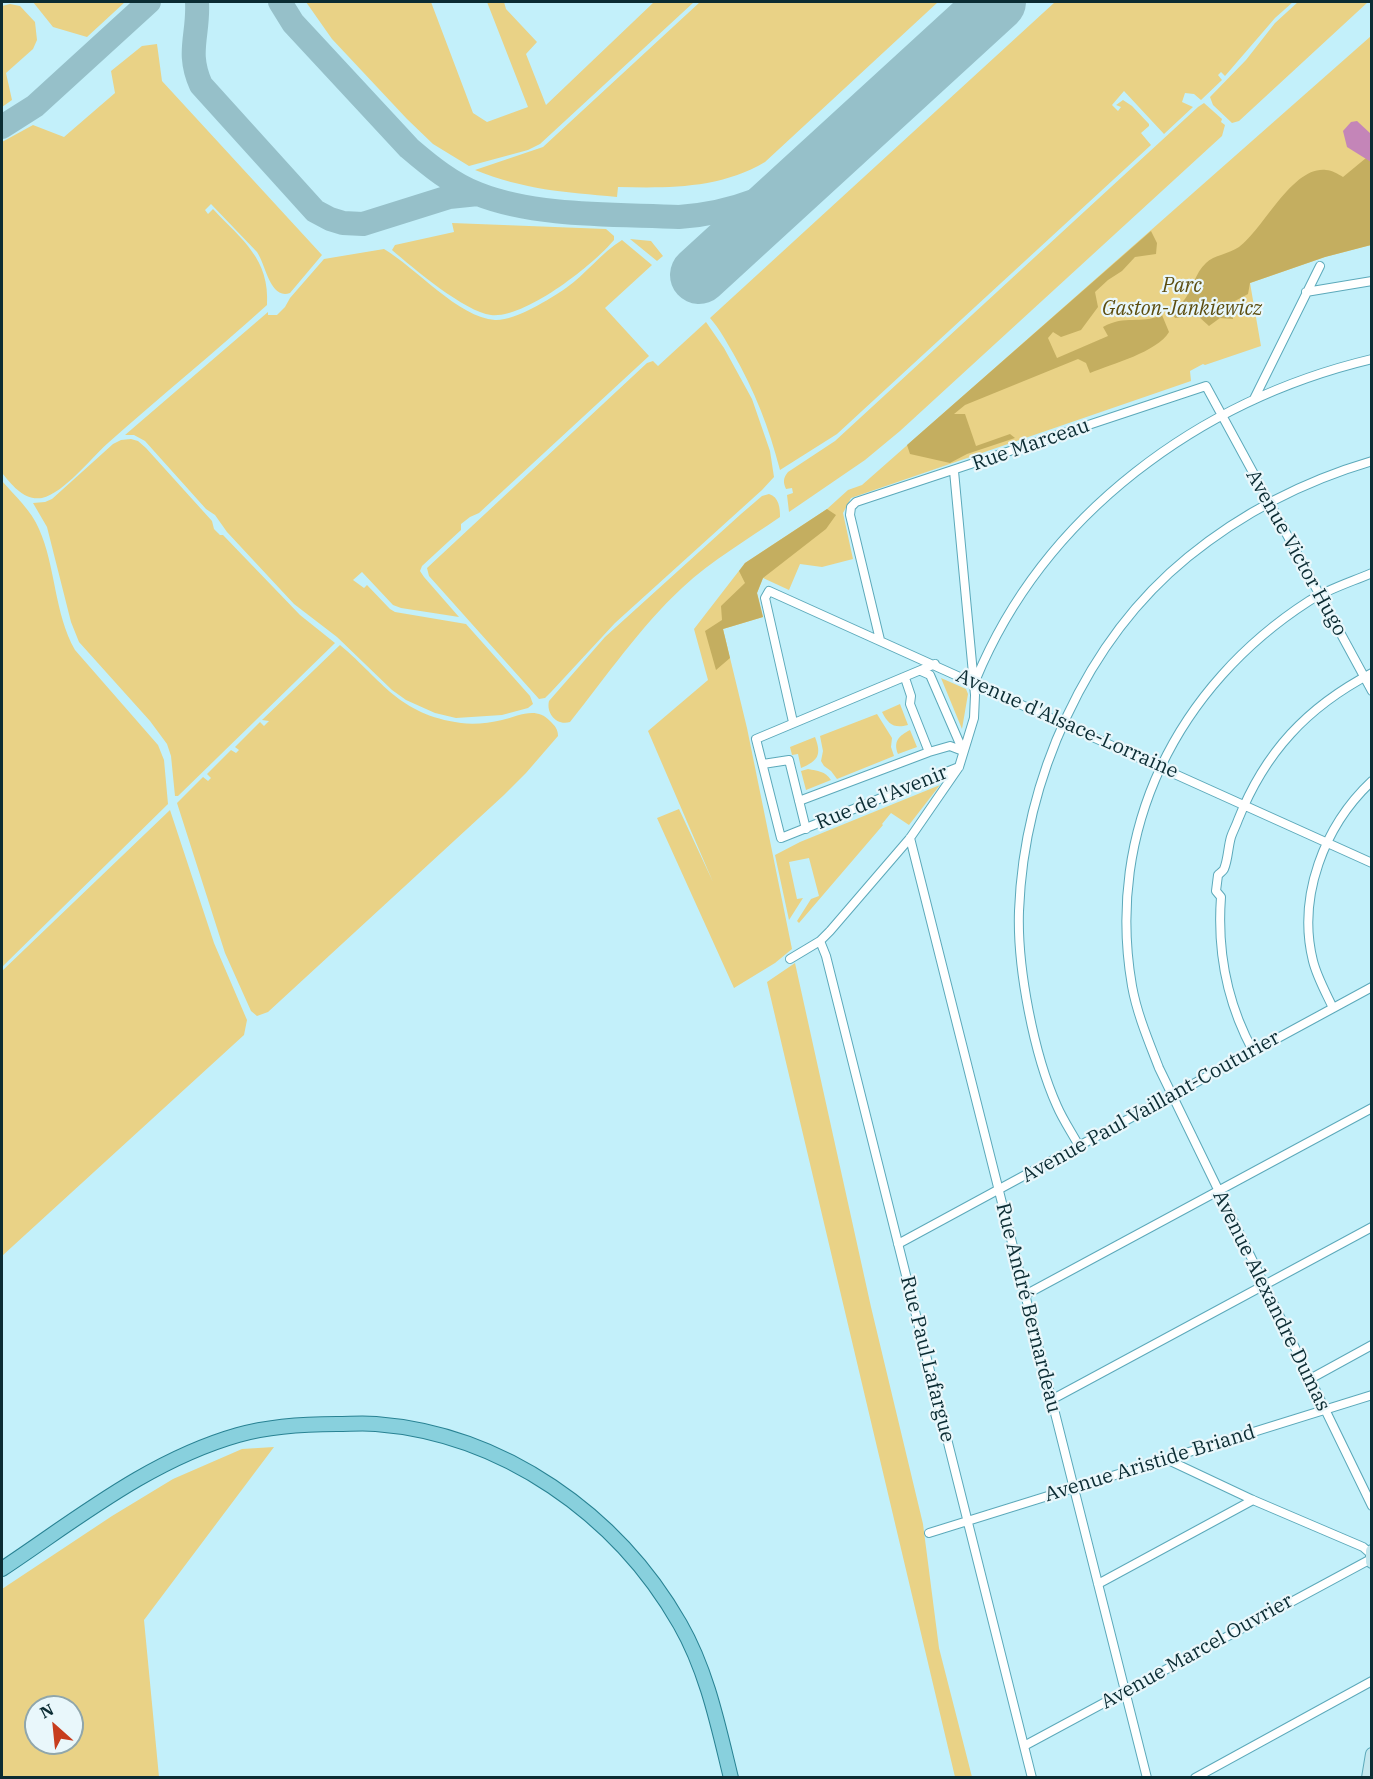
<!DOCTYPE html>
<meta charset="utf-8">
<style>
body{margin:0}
#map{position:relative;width:1373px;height:1779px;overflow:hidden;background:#c3f0fa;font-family:"IBM Plex Serif",serif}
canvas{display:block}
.frame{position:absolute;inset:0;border:3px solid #0b2c33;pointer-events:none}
.north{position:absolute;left:24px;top:1695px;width:60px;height:60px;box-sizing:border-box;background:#e9f7fb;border:2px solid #90a6ab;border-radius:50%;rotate:333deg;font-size:16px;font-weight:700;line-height:24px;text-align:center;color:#0b2c33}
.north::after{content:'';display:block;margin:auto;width:21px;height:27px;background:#c73d1e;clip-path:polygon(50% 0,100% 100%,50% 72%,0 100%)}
</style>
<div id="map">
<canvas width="1373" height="1779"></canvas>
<div class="frame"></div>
<div class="north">N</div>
</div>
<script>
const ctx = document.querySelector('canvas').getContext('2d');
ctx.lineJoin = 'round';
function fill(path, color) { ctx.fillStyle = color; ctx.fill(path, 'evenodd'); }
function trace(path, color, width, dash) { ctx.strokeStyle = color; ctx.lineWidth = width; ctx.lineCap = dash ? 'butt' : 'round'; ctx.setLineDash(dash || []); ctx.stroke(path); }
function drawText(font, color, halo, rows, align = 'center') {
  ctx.font = font + ' "IBM Plex Serif",serif'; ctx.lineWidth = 4.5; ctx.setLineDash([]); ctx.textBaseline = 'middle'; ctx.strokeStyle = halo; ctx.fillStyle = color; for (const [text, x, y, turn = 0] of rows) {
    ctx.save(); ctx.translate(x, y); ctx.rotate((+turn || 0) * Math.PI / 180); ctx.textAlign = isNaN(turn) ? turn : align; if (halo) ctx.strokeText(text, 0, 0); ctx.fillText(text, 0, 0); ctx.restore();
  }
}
const green = new Path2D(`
 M33,2H125L87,37L53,27Z
 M306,2H431L473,113L487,122L528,107L487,2H504L506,9L537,42L526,54L546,105L654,2H694L540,144L528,150L469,166L433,144L407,119L332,39Z
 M700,2H938L765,162C719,189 669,188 618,187L617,197C564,192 525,190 475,170L543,147Z
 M1055,2H1293L1275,18L1225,76L1221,72L1218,75L1222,80L1201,100L1194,94L1185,93L1182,102L1193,107L1164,134L1124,91L1112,105L1118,111L1121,107L1116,105L1123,100L1132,106L1149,124V126L1141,133L1151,145L837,434L780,470C769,428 755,391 733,353C726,341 719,328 710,318Z
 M1298,2H1368L1239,121L1232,123L1213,105L1210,97L1246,60L1275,23Z
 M10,4L20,6L35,22L37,40L33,49L6,73L12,100L2,107V6Z
 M1371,36V245L1325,257L1250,283L1261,346L1205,365L1203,364L1190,371L1191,381L851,498L843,513L853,559L822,567L800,564L789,590L763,578L757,593L763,617L723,629L747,728L792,949L775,963L734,988L657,818L679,809L713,882L648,731L708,680L694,629L745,563L827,509L848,490L862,485Z
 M157,44L162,81L322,255L290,293C270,300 266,265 257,252L211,204L205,210L208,214L213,209C242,240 270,259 267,305C215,352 161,396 108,443C91,458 64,493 42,498C24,501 12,485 2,473V142L33,125L64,137L115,93L111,71L142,46Z
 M1204,103L1222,119L1221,122L1225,125L1222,136L900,431L865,460L789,512L787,495L793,493L792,488L786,489C783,482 783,478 788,472L835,441L1198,107Z
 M452,223L606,229L614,236V240C593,265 525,319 491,315C465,312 413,268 392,250L395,245L454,232Z
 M630,239L651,241L663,256L657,261Z
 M622,240L652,265L605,308L649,356L479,513L470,517L461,524V530L422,566L420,571L424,577L459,617L401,608L393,605L362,572L353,580L364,588L367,585L390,609L395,612L466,624L530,696L533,704L528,708L502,715L456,718L435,713L406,700L392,690L337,637L294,604L227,532L215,515L206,509L145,441L134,435H125L268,312V315H277L285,307L290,298L324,259L384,249C415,267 459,318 495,320C515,321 550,299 566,288C586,274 601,253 622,240Z
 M706,322L724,348L752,399L770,451L774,477L762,490L615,623L552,691L545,698L539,699L429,576L427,568L647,363L653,361L658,366Z
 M131,439L138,441L146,448L212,521L214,529L220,535H223L300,615L335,643L178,796H175L171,756L167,744L150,721L79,642L71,622L47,527L33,503L45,502L52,499L113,444L121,440Z
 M2,481C15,496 31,510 39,529C56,567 54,613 75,650L158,745L164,760L168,804L2,967Z
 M769,494C779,497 780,508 780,517C747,540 712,560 682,588C640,627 606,677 570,722C557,726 546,714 549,701L605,637L741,514L762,496Z
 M340,645C384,682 398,714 461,723C474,725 489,723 502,720C519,716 536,706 550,721C555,726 558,729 558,736L526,773L504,795L268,1012L257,1016L251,1011L225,953L177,803L203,777L208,781L211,778L207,774L231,750L236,753L239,750L235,747L260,722L264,726L269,721L262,720Z
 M941,678L966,689L968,694L962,729Z
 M900,704L908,725C894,729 888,724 882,712Z
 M877,714L892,738L891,747L894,756L837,779L831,771L824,766L821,761L823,751L820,736Z
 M910,730L917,747L898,754C893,741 899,736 910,730Z
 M815,737C822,755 818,761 801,768L798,754L792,755L790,747Z
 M808,769C818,771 825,771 831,780L806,790L801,771Z
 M940,785L909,825L891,813L882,824L883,825L799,923L797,921L811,899L819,896L809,858L789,862L797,899L803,898L789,920L775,855L800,842Z
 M170,810L214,943L247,1020L244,1035L2,1256V971Z
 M795,963L871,1307L923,1524L939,1648L972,1777H955L767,982Z
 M274,1447L144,1620L159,1777H2V1589L112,1516L173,1479L242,1449ZM36,1707H72V1743H36Z`);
const forest = new Path2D(`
 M1366,158L1371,162V245L1325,257L1250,283L1248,294L1233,302V319L1220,318L1209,326L1198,316L1175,318L1171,311C1175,307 1181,304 1185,299C1193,288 1195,273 1206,263C1214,255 1229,254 1239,247C1264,229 1292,166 1326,170C1332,170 1338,174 1343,177Z
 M1151,231L1157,243L1156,254L1135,257L1122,271L1108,280L1095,292L1098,307L1081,330L1061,337L1053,332L1048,338L1057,358L1108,336L1103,327C1126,314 1139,325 1162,315L1169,332C1157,352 1112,364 1090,373L1086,363L1078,359L965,405L954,414H965L976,446L1010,434L1015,438L967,454L950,463L910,454L907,445Z
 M827,509L836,515L826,529L763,578L757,593L763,617L723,629L730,658L716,670L705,631L722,620L721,606L745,583L739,571L745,563Z`);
const water = new Path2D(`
 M1357,121L1371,134V162L1347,147L1343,131L1351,122Z`);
const taxiway = new Path2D(`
 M197,2C199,35 186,52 201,85L315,211L330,219L343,223L363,224L449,197L478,194
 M280,2L293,23L409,148C430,166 452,184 478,194C536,217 616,214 679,217C735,213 775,196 821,164
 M2,127L35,106L149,2`);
const runway = new Path2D(`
 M699,275L997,2`);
const street = new Path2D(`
 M1306,292L1372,281
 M1254,399L1320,266
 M1372,573C1351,582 1328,589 1309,601C1177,686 1105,830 1132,986C1137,1014 1149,1042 1159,1068L1372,1506
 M880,640L850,515L851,507L856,502L1206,386L1372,691
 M935,664L756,739L781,838L959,767
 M921,671L930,675L963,751
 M905,678L911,696L910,704L929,752
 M976,679C1045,513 1200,400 1372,359
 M793,722L765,598L769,591L1372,863
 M763,764L789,760L806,829
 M799,801L929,752L950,746L963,751
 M910,838L1147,1778
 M820,941L826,956L1032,1778
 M790,959L820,941L830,931L910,838L959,767L974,718L975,695L954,471
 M1333,1008C1326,993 1317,977 1313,961C1297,897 1324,826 1372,781
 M1253,1051C1227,1003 1217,951 1221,897L1216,891L1218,875C1219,874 1223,871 1224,869C1228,860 1228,847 1231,837C1233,831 1236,826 1238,820C1265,752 1307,707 1372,673
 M1079,1146C1072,1133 1063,1120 1057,1106C1034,1055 1017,968 1019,911C1024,780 1085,641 1188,557C1243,512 1304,481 1372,461
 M898,1244L1372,987
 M1025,1295L1372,1108
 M1310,1379L1372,1345
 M1051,1400L1372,1227
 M1166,1459L1253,1500L1363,1547L1371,1554
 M929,1533L1372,1395
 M1098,1584L1253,1500
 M1024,1746L1371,1559
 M1195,1778L1372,1681`);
const secondary = new Path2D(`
 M1372,1551V1562
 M1368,1778L1372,1754`);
const primary = new Path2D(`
 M2,1569C77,1519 150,1460 238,1435C270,1426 305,1424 337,1424C350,1424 363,1423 376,1424C503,1434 617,1514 680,1624C707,1671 718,1725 731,1778`);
const parkNames = [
 ["Parc",1182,286],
 ["Gaston-Jankiewicz",1182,309]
];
const streetNames = [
 ["Rue Marceau",1031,445,-19],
 ["Avenue Victor Hugo",1296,553,61],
 ["Avenue d'Alsace-Lorraine",1067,724,24],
 ["Rue de l'Avenir",882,798,-22],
 ["Avenue Paul Vaillant-Couturier",1151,1107,-29],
 ["Avenue Alexandre Dumas",1271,1301,64],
 ["Rue André Bernardeau",1028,1308,76],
 ["Rue Paul Lafargue",927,1359,76],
 ["Avenue Aristide Briand",1150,1464,-17],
 ["Avenue Marcel Ouvrier",1197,1652,-29]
];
fill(green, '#e9d286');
fill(forest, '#c4ae60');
fill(water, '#c485b8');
trace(taxiway, '#96c0c9', 24);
trace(runway, '#96c0c9', 58);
trace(street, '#5ca9ba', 10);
trace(secondary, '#5ca9ba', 14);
trace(primary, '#288293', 16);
trace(street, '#fff', 8);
trace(secondary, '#c3e7ee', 12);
trace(primary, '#88d0dd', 14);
drawText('italic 20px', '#5c4d0f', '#e9f7fb', parkNames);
drawText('20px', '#0b2c33', '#e9f7fb', streetNames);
</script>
